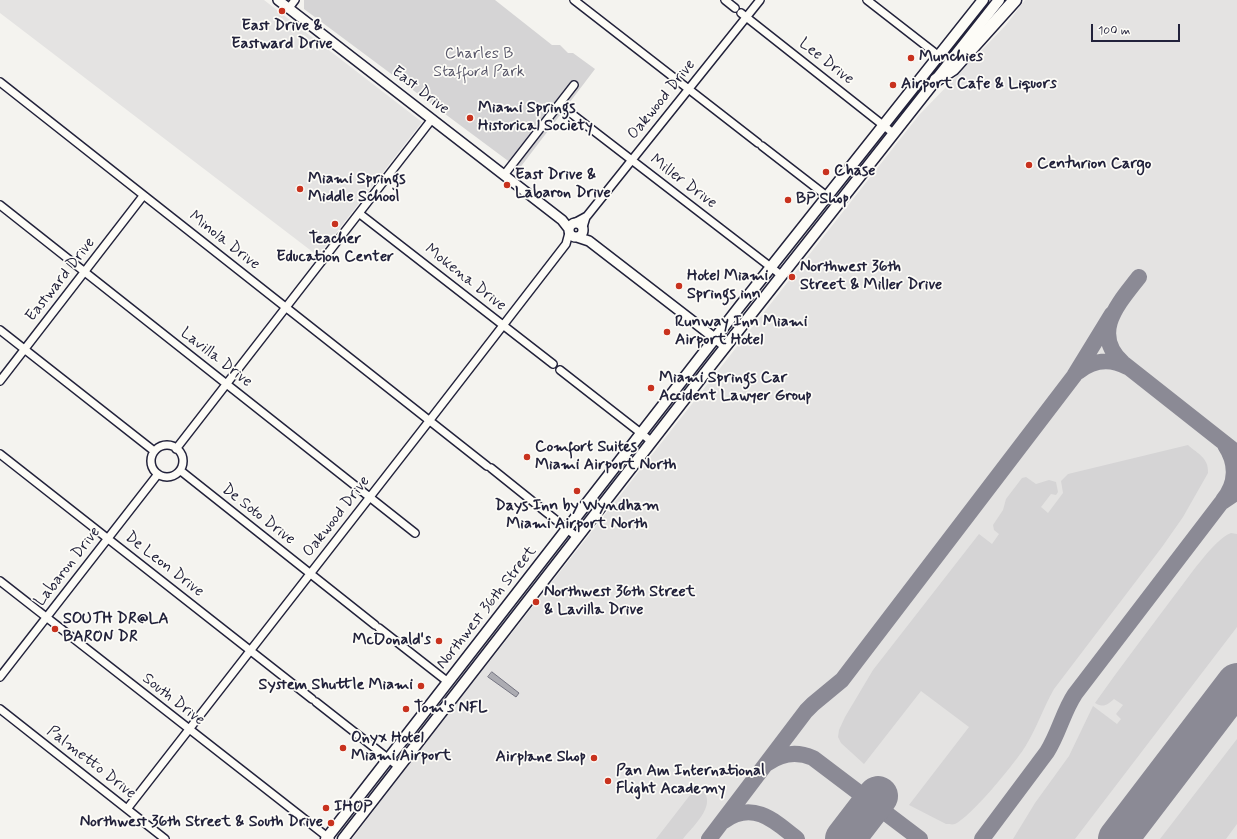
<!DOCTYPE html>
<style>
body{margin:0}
#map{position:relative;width:1237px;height:839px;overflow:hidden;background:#f4f3ef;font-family:Mynerve,sans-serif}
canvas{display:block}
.scale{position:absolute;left:1091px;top:24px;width:89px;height:18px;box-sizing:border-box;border:2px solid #22223b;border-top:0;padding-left:5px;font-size:12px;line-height:14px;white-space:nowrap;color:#22223b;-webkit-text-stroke:3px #fdfcf7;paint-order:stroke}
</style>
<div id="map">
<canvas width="1237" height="839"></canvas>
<div class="scale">100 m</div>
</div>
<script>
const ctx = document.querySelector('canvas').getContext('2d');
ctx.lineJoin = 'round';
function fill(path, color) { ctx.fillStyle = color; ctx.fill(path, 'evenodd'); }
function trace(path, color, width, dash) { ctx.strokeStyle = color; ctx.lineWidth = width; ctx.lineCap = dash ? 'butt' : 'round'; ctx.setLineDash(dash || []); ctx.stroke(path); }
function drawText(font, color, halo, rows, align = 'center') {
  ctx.font = font + ' Mynerve,sans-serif'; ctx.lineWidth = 3.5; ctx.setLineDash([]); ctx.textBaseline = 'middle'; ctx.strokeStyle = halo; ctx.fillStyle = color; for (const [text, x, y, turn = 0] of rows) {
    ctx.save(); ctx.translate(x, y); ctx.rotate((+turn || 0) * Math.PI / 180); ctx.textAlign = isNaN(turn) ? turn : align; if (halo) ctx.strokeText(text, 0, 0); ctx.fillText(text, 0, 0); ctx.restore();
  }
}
const built = new Path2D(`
 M0,0H264L422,122L318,256L0,13Z
 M1025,0H1237V839H352L423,746L919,115L1006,25Z`);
const green = new Path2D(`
 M304,0H495L552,45H560L568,53H573L595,69L519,169L304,9Z
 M1188,445C1198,454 1209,458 1208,473L1183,517L1162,547L1054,689C1043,708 1037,728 1025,747C1015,763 971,817 955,824C952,825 950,824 946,824L909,805L969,727L921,691L864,764L841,743L838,737L839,730L845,717L873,670L979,534L992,544L999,534L994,530L993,525L1003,510L1006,499L1022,478L1026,477L1036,484L1049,480L1056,482L1058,492L1056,495L1051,494L1041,507L1048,513L1063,493L1061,481L1068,474Z
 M1231,533L1237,534V627L1075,839H1013L1035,803L1069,756L1093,706L1117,724L1121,719L1116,714L1123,705L1114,699C1107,705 1104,708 1095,703C1121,666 1148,631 1174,596C1186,581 1214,539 1231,533Z
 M1237,739V824L1226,839H1160Z
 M697,786C722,801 694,825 683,839H656Z`);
const water = new Path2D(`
 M492,672L519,693L516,697L488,677Z`);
const taxiway = new Path2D(`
 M1139,277C1119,303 1090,333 1123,363L1237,453
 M1078,372C1093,360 1110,358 1127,367
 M1223,500C1237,483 1237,463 1225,445
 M768,763C782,753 797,751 813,758L920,839
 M724,821C753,800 775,821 797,839
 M709,839L806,711L813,704L842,680L1074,376L1112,314
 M982,839L1047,752C1059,733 1063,712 1075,694L1221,503L1237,492`);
const runway = new Path2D(`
 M845,839L878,796
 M1118,839L1237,683`);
const street = new Path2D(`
 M574,0L758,143
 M725,0L735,8
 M867,0L939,56
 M289,8L295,0
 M741,13L893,133
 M0,82L487,466
 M568,111L781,275
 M762,146L837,204
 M504,175L574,85
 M0,205L415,533
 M360,214L553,364
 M576,222L587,216L760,0
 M583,227L586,217
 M0,330L154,451
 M560,370L651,441
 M0,381L143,196
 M151 461a16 16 0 1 1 32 0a16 16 0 1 1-32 0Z
 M176,449L432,119
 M0,454L312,699
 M491,468L577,537
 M181,471L375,625
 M0,581L330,839
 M379,628L448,682
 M0,677L158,474
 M316,702L399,767
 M0,709L165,839
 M127,809L433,416L566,244L569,233`);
const secondary = new Path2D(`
 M278,0L562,220L569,229
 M569 230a7 7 0 1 1 14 0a7 7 0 1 1-14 0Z
 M577,237L589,241L725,346`);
const primary = new Path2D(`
 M326,839L740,306L983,0
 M343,839L715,360L999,0`);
const highway = new Path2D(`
 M936,80L953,69L1015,0`);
const markers = [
 [282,11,4,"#c8321e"],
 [911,58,4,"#c8321e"],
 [893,85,4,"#c8321e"],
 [470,118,4,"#c8321e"],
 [1029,165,4,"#c8321e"],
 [826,172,4,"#c8321e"],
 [507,185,4,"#c8321e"],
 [300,189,4,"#c8321e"],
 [788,200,4,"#c8321e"],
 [335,224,4,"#c8321e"],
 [792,277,4,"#c8321e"],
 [679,286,4,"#c8321e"],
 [667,332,4,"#c8321e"],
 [651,388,4,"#c8321e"],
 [527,457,4,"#c8321e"],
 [577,491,4,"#c8321e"],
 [536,602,4,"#c8321e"],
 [55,629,4,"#c8321e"],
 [439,641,4,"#c8321e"],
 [421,686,4,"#c8321e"],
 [406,709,4,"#c8321e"],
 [343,748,4,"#c8321e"],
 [594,758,4,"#c8321e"],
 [608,781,4,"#c8321e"],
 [326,808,4,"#c8321e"],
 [331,823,4,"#c8321e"]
];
const poiNames = [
 ["East Drive &",282,27,"center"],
 ["Eastward Drive",282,45,"center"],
 ["Munchies",919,58],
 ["Airport Cafe & Liquors",901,85],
 ["Miami Springs",478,109],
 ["Historical Society",478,127],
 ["Centurion Cargo",1037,165],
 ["Chase",834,172],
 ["East Drive &",515,176],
 ["Labaron Drive",515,194],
 ["Miami Springs",308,180],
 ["Middle School",308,198],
 ["BP Shop",796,200],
 ["Teacher",335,240,"center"],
 ["Education Center",335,258,"center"],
 ["Northwest 36th",800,268],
 ["Street & Miller Drive",800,286],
 ["Hotel Miami",687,277],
 ["Springs inn",687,295],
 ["Runway Inn Miami",675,323],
 ["Airport Hotel",675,341],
 ["Miami Springs Car",659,379],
 ["Accident Lawyer Group",659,397],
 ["Comfort Suites",535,448],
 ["Miami Airport North",535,466],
 ["Days Inn by Wyndham",577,507,"center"],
 ["Miami Airport North",577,525,"center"],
 ["Northwest 36th Street",544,593],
 ["& Lavilla Drive",544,611],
 ["SOUTH DR@LA",63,620],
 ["BARON DR",63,638],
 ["McDonald's",431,641,"right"],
 ["System Shuttle Miami",413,686,"right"],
 ["Tom's NFL",414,709],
 ["Onyx Hotel",351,739],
 ["Miami Airport",351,757],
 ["Airplane Shop",586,758,"right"],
 ["Pan Am International",616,772],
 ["Flight Academy",616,790],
 ["IHOP",334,808],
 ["Northwest 36th Street & South Drive",323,823,"right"]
];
const parkNames = [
 ["Charles B",479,55],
 ["Stafford Park",479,73]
];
const streetNames = [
 ["Lee Drive",826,62,38],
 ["East Drive",420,91,38],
 ["Oakwood Drive",662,100,-51],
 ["Miller Drive",683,182,37],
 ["Minola Drive",224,241,38],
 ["Mokena Drive",465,278,38],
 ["Eastward Drive",61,280,-52],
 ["Lavilla Drive",216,358,38],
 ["De Soto Drive",258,515,38],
 ["Oakwood Drive",337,517,-52],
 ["De Leon Drive",164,565,38],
 ["Labaron Drive",68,567,-52],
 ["Northwest 36th Street",487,608,-52],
 ["South Drive",173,700,38],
 ["Palmetto Drive",91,763,38]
];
fill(built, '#e4e3e2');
fill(green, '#d5d4d5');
fill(water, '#acacb2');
trace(water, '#757582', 1);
trace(taxiway, '#8b8a95', 16);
trace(runway, '#8b8a95', 40);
trace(street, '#22223b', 10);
trace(secondary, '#22223b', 12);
trace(primary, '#22223b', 13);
trace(highway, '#22223b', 15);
trace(street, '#fdfcf7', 7);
trace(secondary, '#fdfcf7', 9);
trace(primary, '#fdfcf7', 10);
trace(highway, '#fdfcf7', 12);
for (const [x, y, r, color] of markers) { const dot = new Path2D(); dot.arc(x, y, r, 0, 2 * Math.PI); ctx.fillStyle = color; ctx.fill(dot); trace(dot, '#fdfcf7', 1.5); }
drawText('bold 16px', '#22223b', '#fdfcf7', poiNames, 'left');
drawText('16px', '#585769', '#fdfcf7', parkNames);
drawText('16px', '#22223b', '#fdfcf7', streetNames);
</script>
